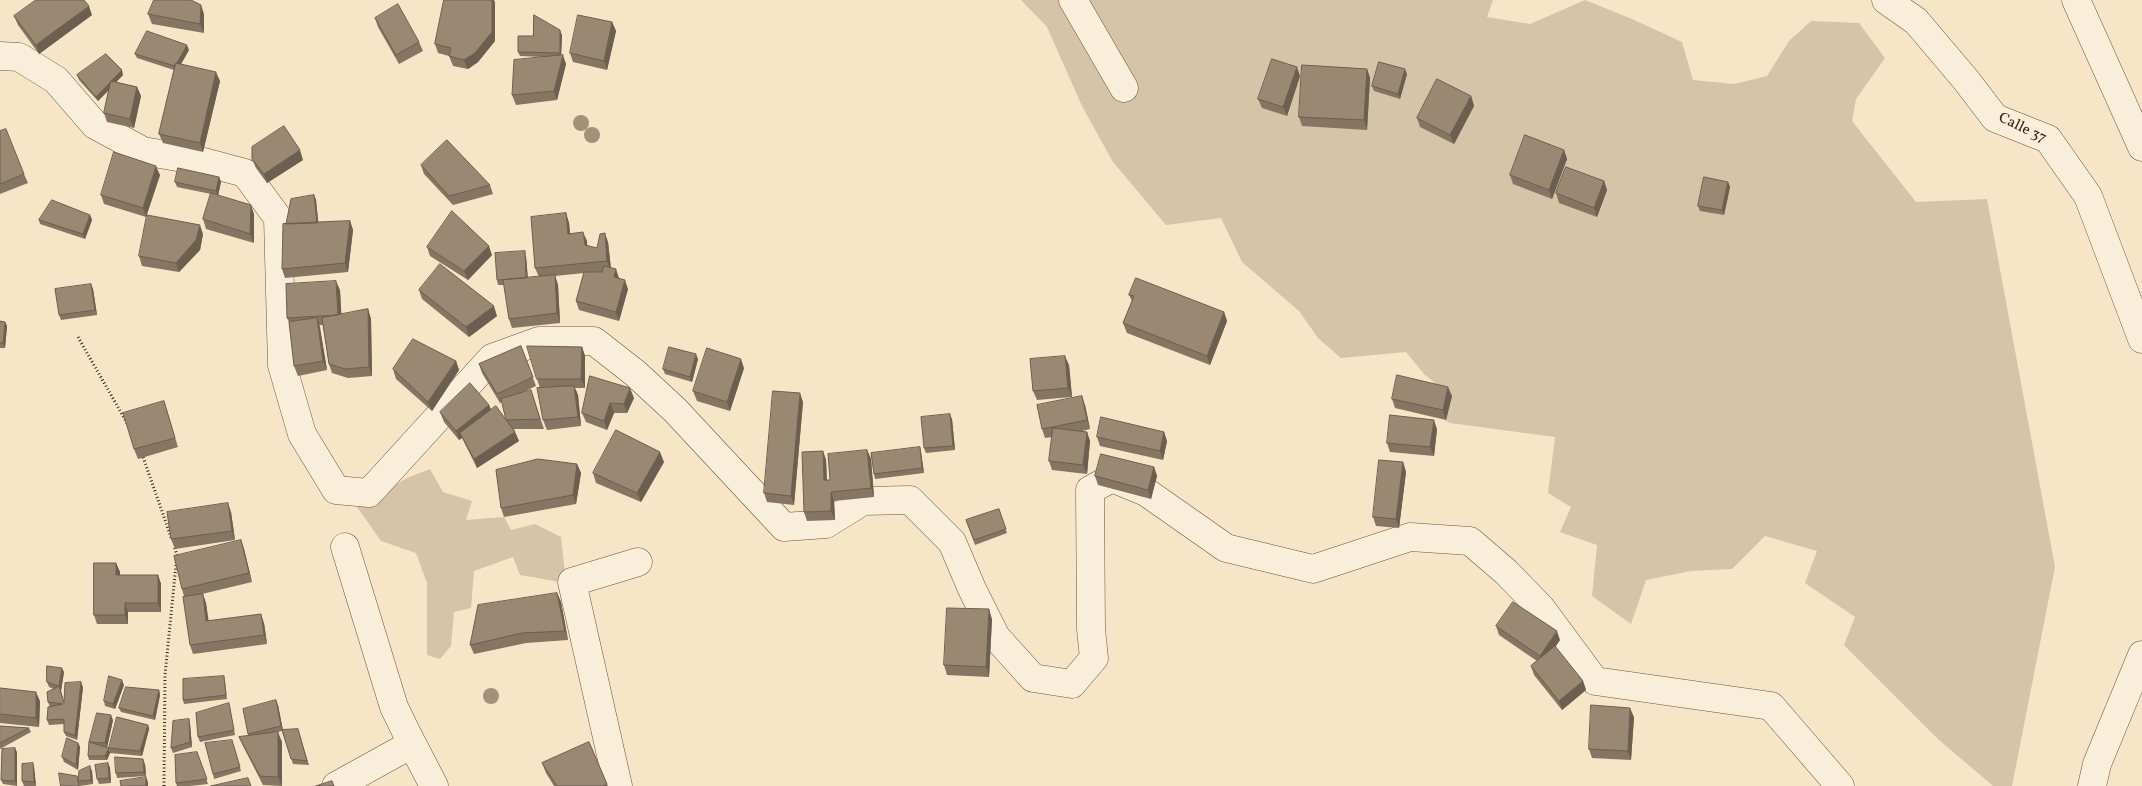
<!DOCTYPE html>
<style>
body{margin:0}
canvas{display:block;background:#f6e5c6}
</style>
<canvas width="2142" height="786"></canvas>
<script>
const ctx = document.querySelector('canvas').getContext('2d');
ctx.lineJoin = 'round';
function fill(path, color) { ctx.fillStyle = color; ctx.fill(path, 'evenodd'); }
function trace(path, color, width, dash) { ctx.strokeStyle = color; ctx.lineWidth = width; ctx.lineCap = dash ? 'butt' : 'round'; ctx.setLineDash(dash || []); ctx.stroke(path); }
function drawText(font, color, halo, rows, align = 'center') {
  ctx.font = font + ' Vollkorn,serif'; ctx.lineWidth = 4; ctx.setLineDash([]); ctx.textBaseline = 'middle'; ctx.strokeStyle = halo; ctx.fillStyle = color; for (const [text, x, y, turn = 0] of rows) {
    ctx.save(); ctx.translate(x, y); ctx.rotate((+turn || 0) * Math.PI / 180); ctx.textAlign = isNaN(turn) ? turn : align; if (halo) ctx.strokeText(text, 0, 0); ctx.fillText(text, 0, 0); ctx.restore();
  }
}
const green = new Path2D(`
 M1021,0H1493L1487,17L1530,24L1585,0L1632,19L1682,42L1693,80L1734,84L1767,76L1789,41L1811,21L1859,23L1885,58L1856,99L1852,121L1916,202L1987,199L2055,567L2012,786H1993L1939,740L1844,645L1855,617L1805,583L1817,551L1765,536L1732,569L1691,571L1646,580L1631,624L1592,596L1597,545L1560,532L1571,507L1548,493L1555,437L1450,423L1434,414L1445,391L1424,374L1406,352L1341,358L1318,338L1299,311L1242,262L1221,218L1166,225L1113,162L1082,106L1047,27Z
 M430,469L443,492L472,501L466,520L504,517L511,530L535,524L561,537L566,583L520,575L513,557L474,571L471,608L454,612L451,646L440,659L427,655V583L416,553L381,541L357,507L407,478Z`);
const path = new Path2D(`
 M78,337L127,423
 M142,454L172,540
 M164,786L165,675L177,555L174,546`);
const street = new Path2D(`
 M1073,0L1124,88
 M1886,0L1916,21L1966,80L1995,118L2048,139L2088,196L2142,339
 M2076,0L2142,147
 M0,56L19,57L56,80L95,125L143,151L200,161L245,173L278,218L282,365L302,434L336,490L369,493L492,358L539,341H594L635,373L675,410L784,527L826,524L863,501L910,500L952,542L972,589L996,637L1033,678L1072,684L1094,658L1091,629L1090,490L1112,478L1146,492L1226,548L1313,569L1410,537L1470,541L1506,572L1541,608L1595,681L1771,706L1840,786
 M406,732L434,786
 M336,786L412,744L394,707L345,547
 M618,786L572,582L638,562
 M2092,786L2097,764L2142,655`);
const trees = [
 [581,123],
 [592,135],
 [491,696]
];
const wall = new Path2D(`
 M444,0H494L495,3V41L478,62L468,69L453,66L449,56L438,53L435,44Z
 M148,14H204V33L152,24Z
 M92,15L39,54L18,25L14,16Z
 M375,18L419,42L423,51L399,64L378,27Z
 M612,22L616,31L607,70L573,62L570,53Z
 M562,35L561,55L566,64L557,100L516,105L512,95L543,57L520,56L518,52L533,36Z
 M189,50L181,64L220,81L203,152L163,143L159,134L174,70L137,58L135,54Z
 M1367,69L1370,78L1367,130L1302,126L1299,117Z
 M1407,74L1400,99L1374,91L1372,86Z
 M77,75H123L116,82L137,87L141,96L134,128L107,122L104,113L109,90L98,101L79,80Z
 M1300,76L1287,116L1262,108L1258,99Z
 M1471,96L1474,106L1454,144L1420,127L1417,118Z
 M0,131L24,174L28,183L0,194Z
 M1564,150L1567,159L1552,199L1513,184L1510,175Z
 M252,159L303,160L267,183L256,168Z
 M421,165L490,185L493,194L453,205L424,174Z
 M160,175L146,217L104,204L101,195Z
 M219,177L221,182L218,195L254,214V243L206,229L203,219L211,194L177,187L175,182Z
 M1604,181L1607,190L1597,217L1559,203L1556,193Z
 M1728,182L1730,187L1724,215L1700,211L1698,206Z
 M314,195L316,200L318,222L350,221L353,230L348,272L285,278L282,269L286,224Z
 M566,213L569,223L570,234L587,241V246L597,248L608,242L611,268L628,289L619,321L579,310L576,301L584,273L555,276L558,285L560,323L512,328L509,319L504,285H498L497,280L526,256L528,278L539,277L535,268Z
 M90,215L92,220L85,239L40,224L39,220Z
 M203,234L200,250L179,272L142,266L139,256Z
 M427,247L492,255L468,280L430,256Z
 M91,284L93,289L97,315L61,320L59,315Z
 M340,290L341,315L368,309L371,319L372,376L348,378L332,373L329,364L323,325H319L327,370L298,376L294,366L289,322L287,318Z
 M419,290L497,316L469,337L422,299Z
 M1129,295L1224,312L1227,321L1210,365L1127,333L1123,323L1132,301Z
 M0,321L5,322L7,326L5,348H0Z
 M521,346L536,386L521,393L531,390L544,429H514L515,432L519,441L477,468L462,438L459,440L444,422L440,412L489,405L491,410L506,419L502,402L500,403L482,373L479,364Z
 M582,347L585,356V388H575L578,395L581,426L547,430L543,420L540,388L537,379Z
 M698,359L692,382L665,374L663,369Z
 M456,361L459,370L432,411L396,379L393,369Z
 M1069,365L1072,397L1037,400L1033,391Z
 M744,368L730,411L697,401L693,391Z
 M590,376L634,398L627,413H614L607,430L586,422L582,413Z
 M1452,396L1446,420L1395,408L1392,399Z
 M164,401L178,447L138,459L134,449Z
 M803,402L794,505L767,502L764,493Z
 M1085,405L1090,429L1082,431L1087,432L1090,441L1087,474L1052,470L1049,461L1052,437L1045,438L1042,429Z
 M952,419L955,450L926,453L924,448Z
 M1437,429L1434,456L1390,452L1387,443Z
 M1164,432L1167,441L1163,460L1100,446L1097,437Z
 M867,450L871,459L874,497L834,501L835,520L807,521L804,512L823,451L826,460L827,480H830Z
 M921,452L924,473L875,479L874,474Z
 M664,462L641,502L596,483L593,473Z
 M1403,462L1406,472L1399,528L1376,526L1373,517Z
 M577,464L581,473L576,504L504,517L501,508Z
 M1154,467L1157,476L1151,499L1098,485L1095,476Z
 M999,509L1007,533L975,545L966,520Z
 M231,512L235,540L175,549L171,539Z
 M241,540L244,549L252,582L202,594L206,603L208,621L264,623L267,644L193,654L190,645L184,596L182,589Z
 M116,563L120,572V575H158L161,584V612H128V624H97L94,615Z
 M557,593L561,602L568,640L526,643L474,654L470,645Z
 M992,619L989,677L947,675L944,665Z
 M1496,626L1560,640L1555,647L1583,681L1586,690L1562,710L1534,675L1531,666L1537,661L1499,635Z
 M64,672L61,691L64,702L83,687L77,740L66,736L64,732V724L49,725L47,720L50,707L48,702L54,689L49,687L47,682Z
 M225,681L227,699L184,704L183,700Z
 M124,685L115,709L105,706L104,701Z
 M0,688L40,701L39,727L0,723Z
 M159,690L160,695L155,720L121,712L119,708Z
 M278,705L283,730L298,729L309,765L293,764L282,731L273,733L282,742V786L263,785L243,746L239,737L248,736V734Z
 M230,708L235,735L200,742L198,737Z
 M1634,717L1631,760L1592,758L1589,749Z
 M189,719L190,724L192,747L173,753L171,748Z
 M113,720L107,747L110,753L107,760H89L88,756L89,742Z
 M148,725L149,729L142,756L110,753L109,748Z
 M0,726L29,728L31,732L0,749Z
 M232,740L241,771L214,779L213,774Z
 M589,742L608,786H554L546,773L542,763Z
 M78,743L80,747L78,770L64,762L62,757Z
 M17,752V786L3,784L1,780Z
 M197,752L208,784L190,786H177L176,783Z
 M108,763L110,768L111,783L99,784L97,779Z
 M145,764L146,776L117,778L116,773Z
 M34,767L36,786H24L22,781Z
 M92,771L93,784L80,786L59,773L78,780Z`);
const shadedWall = new Path2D(`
 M492,0H494L495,3V41L478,62L468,69L464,60Z
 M201,5L204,14V33L200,24Z
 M89,6L92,15L39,54L36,45Z
 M612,22L616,31L607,70L604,61Z
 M560,30L562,35L561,58L560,53Z
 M187,45L189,50L177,71L175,66Z
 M563,55L566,64L557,100L554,91Z
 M1297,67L1300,76L1287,116L1283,107Z
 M1367,69L1370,78L1367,130L1364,120Z
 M1405,69L1407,74L1400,99L1398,94Z
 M122,70L123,75L98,101L96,97Z
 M216,72L220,81L203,152L200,143Z
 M137,87L141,96L134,128L130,119Z
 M1471,96L1474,106L1454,144L1450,135Z
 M300,150L303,160L267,183L264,174Z
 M1564,150L1567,159L1552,199L1549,190Z
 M156,166L160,175L146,217L143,208Z
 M219,177L221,182L218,196L216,191Z
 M1604,181L1607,190L1597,217L1594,208Z
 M1728,182L1730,187L1724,215L1722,210Z
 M314,195L316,200L319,229L317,224Z
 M251,205L254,214V243L250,234Z
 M566,213L569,223L571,243L568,234Z
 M90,215L92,220L85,239L83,234Z
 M350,221L353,230L348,272L345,263Z
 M200,225L203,234L200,250L179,272L176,263Z
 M583,232L587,241L588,255L585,245Z
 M605,233L608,242L611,270L607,261Z
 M489,246L492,255L468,280L464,271Z
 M525,251L526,256L528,283L527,278Z
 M616,269L619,278L614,277Z
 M555,275L558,285L560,323L557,313Z
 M625,280L628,289L619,321L616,312Z
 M336,281L340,290L342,324L338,315Z
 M91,284L93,289L97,315L95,310Z
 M494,306L497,316L469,337L466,327Z
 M368,309L371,319L372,376L369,367Z
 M1224,312L1227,321L1210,365L1207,356Z
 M317,318L320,327L327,370L323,361Z
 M5,322L7,326L5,348L3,343Z
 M582,347L585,356V388L581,379Z
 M696,354L698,359L692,382L690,377Z
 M1065,356L1069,365L1072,397L1068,388Z
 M741,359L744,368L730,411L727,402Z
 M456,361L459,370L432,411L428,402Z
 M574,386L578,395L581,426L578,417Z
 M1448,387L1452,396L1446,420L1443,410Z
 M630,388L634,398L627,413L624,404Z
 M800,393L803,402L794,505L791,496Z
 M1082,396L1085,405L1090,429L1087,420Z
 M610,403L614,413L607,430L604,421Z
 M489,405L493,414L460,433L462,438L459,440L456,431Z
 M950,414L952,419L955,450L953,446Z
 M1434,420L1437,429L1434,456L1430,447Z
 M515,432L519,441L477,468L474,459Z
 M1087,432L1090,441L1087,474L1083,465Z
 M1164,432L1167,441L1163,460L1160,451Z
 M920,447L921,452L924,473L922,468Z
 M867,450L871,459L874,497L871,488Z
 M823,451L826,460L827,489L824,480Z
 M660,452L664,462L641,502L637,493Z
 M1403,462L1406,472L1399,528L1396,519Z
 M577,464L581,473L576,504L573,495Z
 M1154,467L1157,476L1151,499L1148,490Z
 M831,492L834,501L835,520L831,511Z
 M228,503L231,512L235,540L232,531Z
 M241,540L244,549L252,582L249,573Z
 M116,563L120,572V584L116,575Z
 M158,575L161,584V612L158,603Z
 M557,593L561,602L568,640L565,631Z
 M203,594L206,603L210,630L206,621Z
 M125,603L128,612V624L125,615Z
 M989,609L992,619L989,677L986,667Z
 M261,614L264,623L267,644L264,635Z
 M1557,631L1560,640L1543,665L1540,656Z
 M62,668L64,672L61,691L59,686Z
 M122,680L124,685L115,709L113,704Z
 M1583,681L1586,690L1562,710L1559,701Z
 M81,682L83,687L77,740L75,735Z
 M159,690L160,695L155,720L153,716Z
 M36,692L40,701L39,727L36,718Z
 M276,700L278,705L283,731L281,726Z
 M1630,708L1634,717L1631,760L1628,751Z
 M111,715L113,720L107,748L105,743Z
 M189,719L190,724L192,747L190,742Z
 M148,725L149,729L142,756L140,751Z
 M278,732L282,742V786L278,777Z
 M78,743L80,747L78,770L76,765Z
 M15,748L17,752V786L15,781Z
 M109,748L110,753L107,760L105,756Z
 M143,759L145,764L146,776L144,772Z
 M33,763L34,767L36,786L34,782Z
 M108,763L110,768L111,783L109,778Z
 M90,766L92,771L93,784L91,780Z
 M146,777L148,782V786H146Z`);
const building = new Path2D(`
 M36,0H84L89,6L36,45L14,16Z
 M154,0H191L201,5L200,24L148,14Z
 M444,0H492V32L475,53L464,60L449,56L451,48L435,44Z
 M398,4L419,42L396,55L375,18Z
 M534,15L560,30V53L518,52V36H533Z
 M578,15L612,22L604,61L570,53Z
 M147,31L187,45L177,63H176L175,66L135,54Z
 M106,54L122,70L96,97L77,75Z
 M563,55L554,91L512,95L514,60Z
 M1272,59L1297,67L1283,107L1258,99Z
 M1379,62L1405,69L1398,94L1372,86Z
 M176,63L216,72L200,143L159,134Z
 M1302,65L1367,69L1364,120L1299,117Z
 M1437,79L1471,96L1450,135L1417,118Z
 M111,81L137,87L130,119L104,113Z
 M284,126L300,150L264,174L252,159V147Z
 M6,129L24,174L0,184V131Z
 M1525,135L1564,150L1549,190L1510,175Z
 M447,140L490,185L449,196L421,165Z
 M114,152L156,166L143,208L101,195Z
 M1566,167L1604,181L1594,208L1556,193Z
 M178,168L219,177L216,191L175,182Z
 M1704,177L1728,182L1722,210L1698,206Z
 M211,193L251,205L250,234L203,219Z
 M314,195L317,223L286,224L291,199Z
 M52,200L90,215L83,234L39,220Z
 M452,211L489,246L464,271L427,247Z
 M566,213L568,234L583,232L585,245L597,248L600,234L605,233L607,261L535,268L531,217Z
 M147,215L200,225L196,240L176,263L139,256Z
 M350,221L345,263L282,269L283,224Z
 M525,251L526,278L497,280L495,253Z
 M440,264L494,306L466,327L419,290Z
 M604,266L616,269L614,277L625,280L616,312L576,301L584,272H602Z
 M555,275L557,313L509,319L503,280Z
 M1136,278L1224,312L1207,356L1123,323L1134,296L1129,295Z
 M336,281L338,315L287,318L286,284Z
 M91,284L95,310L59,315L55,289Z
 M368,309L369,367L345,369L329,364L322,318Z
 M317,318L323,361L294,366L289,322Z
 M0,321L5,322L3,343H0Z
 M413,339L456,361L428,402L393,369Z
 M521,346L533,377L497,394L479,364Z
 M527,346L582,347L581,379H537Z
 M669,347L696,354L690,377L663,369Z
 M707,348L741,359L727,402L693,391Z
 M1065,356L1068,388L1033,391L1030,359Z
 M1397,375L1448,387L1443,410L1392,399Z
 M590,376L630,388L624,404L610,403L604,421L582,413Z
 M470,383L489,405L456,431L440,412Z
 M574,386L578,417L543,420L537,388Z
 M531,390L540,419L506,420L501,399Z
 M773,391L800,393L791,496L764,493Z
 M1082,396L1087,420L1042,429L1037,405Z
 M164,401L175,438L134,449L123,413Z
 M496,406L515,432L474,459L460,433Z
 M950,414L953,446L924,448L921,417Z
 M1390,415L1434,420L1430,447L1387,443Z
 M1101,417L1164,432L1160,451L1097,437Z
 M1053,428L1087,432L1083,465L1049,461Z
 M616,430L660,452L637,493L593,473Z
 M920,447L922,468L874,474L871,453Z
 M867,450L871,488L831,492V511L804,512L802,452L823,451L824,480H830L828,454Z
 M1101,454L1154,467L1148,490L1095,476Z
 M538,459L577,464L573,495L501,508L496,470Z
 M1379,460L1403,462L1396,519L1373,517Z
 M228,503L232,531L171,539L167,512Z
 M999,509L1006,529L974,540L966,520Z
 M241,540L249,573L182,589L174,556Z
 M94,563H116V575H158V603H125V615H94Z
 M557,593L565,631L522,633L470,645L478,605Z
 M203,594L206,621L261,614L264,635L190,645L183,597Z
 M1513,602L1557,631L1540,656L1496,626Z
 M947,608L989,609L986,667L944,665Z
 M1555,646L1583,681L1559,701L1531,666Z
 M47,666L62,668L59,686L47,682Z
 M109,676L122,680L113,704L104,701Z
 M224,676L226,695L183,700V679Z
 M81,682L75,735L64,732V719L47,720L48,707L63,704L48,702L47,692L59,686L64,703L65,683Z
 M126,687L159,690L153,716L119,708Z
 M0,688L36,692V718L0,714Z
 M276,700L281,726L248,734L243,709Z
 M229,703L234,730L198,737L196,713Z
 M1591,705L1630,708L1628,751L1589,749Z
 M97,713L111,715L105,743L89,742L109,748L105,756H88L89,742Z
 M117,717L148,725L140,751L109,748Z
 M189,719L190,742L171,748L173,721Z
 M0,726L29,728L0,743Z
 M298,729L307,761L291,759L282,730Z
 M278,732V777L260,776L239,737Z
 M67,738L78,743L76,765L62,757Z
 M232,740L240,767L213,774L205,743Z
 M589,742L607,784L603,786H557L542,763Z
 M15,748V781L1,780L2,749Z
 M197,752L207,779L176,783L175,755Z
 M115,757L143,759L144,772L116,773Z
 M33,763L34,782L22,781V764Z
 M108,763L109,778L97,779L95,765Z
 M90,766L91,780L78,781L79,771Z
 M59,773L77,776L79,786H61Z
 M146,777V786H121L120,781Z
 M248,778L251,786H211Z
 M332,781L334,786H316Z`);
const streetNames = [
 ["Calle 37",2022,129,26]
];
fill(green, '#d6c4a8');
trace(street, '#685443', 29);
trace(path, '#382417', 3, [1, 2.5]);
trace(street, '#f9eeda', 28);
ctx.fillStyle = '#a4917a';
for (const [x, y] of trees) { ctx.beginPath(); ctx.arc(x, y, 8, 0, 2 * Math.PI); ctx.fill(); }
fill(wall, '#857562');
fill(shadedWall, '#6c5f50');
fill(building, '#9b8872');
trace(building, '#6c5f50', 1);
drawText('15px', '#382417', '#f9eeda', streetNames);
</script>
